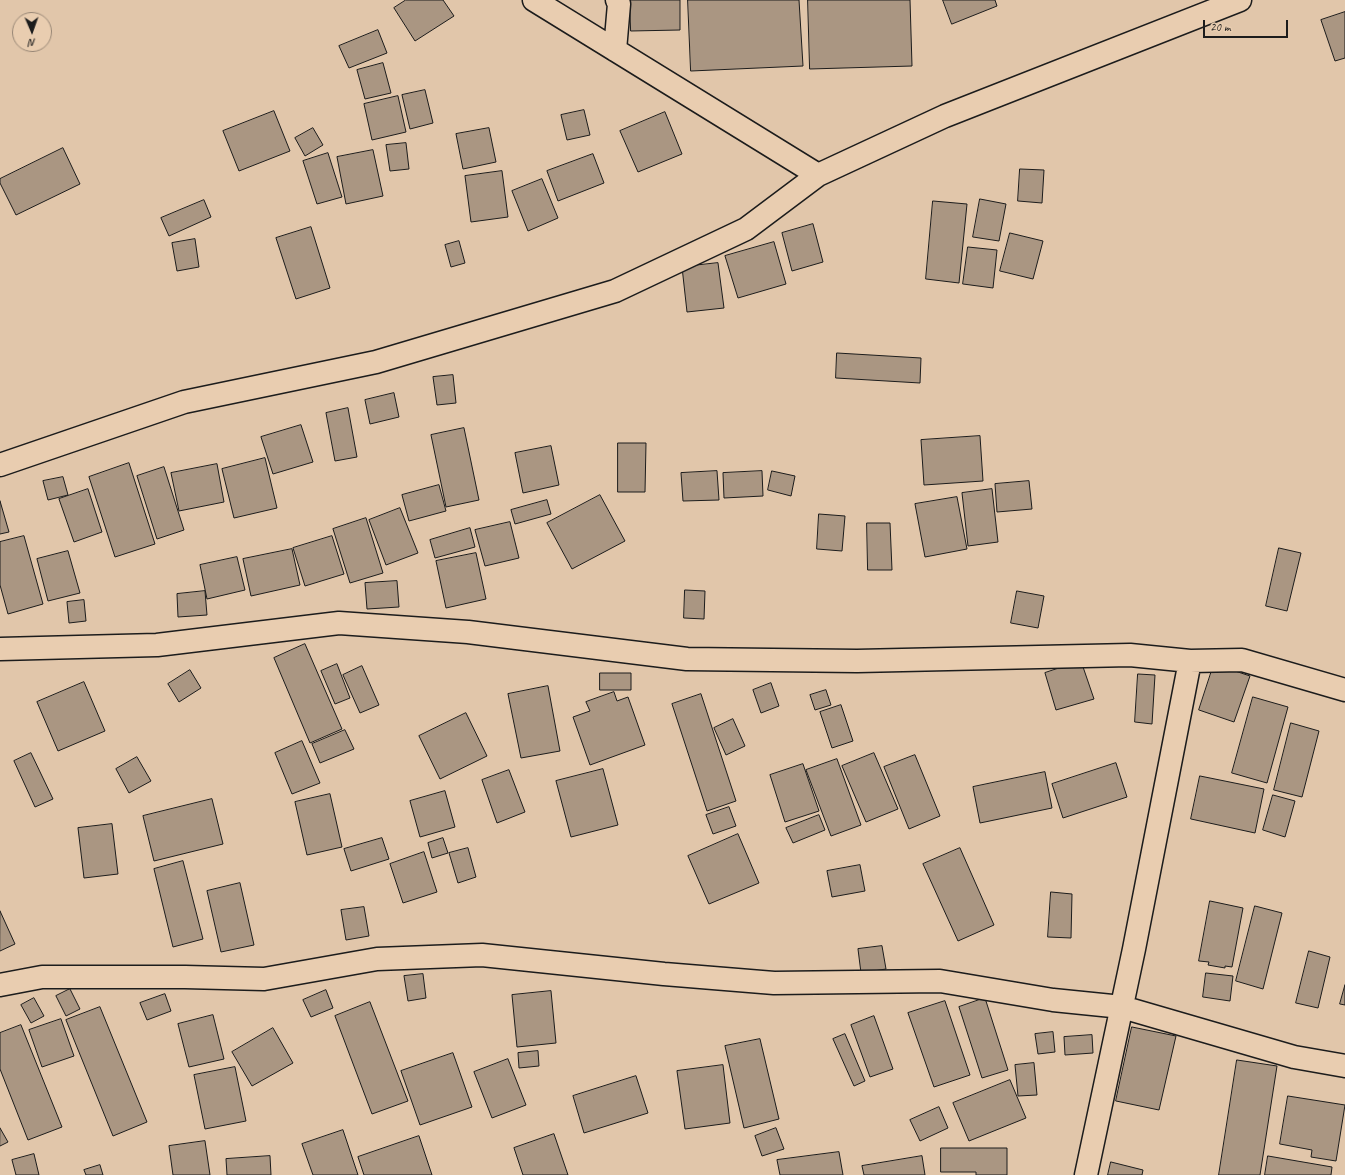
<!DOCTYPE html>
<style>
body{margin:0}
#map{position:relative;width:1345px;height:1175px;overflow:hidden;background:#e1c6aa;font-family:Caveat,sans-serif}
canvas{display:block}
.north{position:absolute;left:12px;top:12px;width:40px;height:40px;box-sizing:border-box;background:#e9cdb0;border:1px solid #978675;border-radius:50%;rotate:178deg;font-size:11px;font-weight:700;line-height:16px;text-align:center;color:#1c1c1c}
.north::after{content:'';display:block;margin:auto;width:14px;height:18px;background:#1c1c1c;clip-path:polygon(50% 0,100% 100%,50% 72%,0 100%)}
.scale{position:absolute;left:1203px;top:20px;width:85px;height:18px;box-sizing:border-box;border:2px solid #1c1c1c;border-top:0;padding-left:5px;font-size:12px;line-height:14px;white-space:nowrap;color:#1c1c1c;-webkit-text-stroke:3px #e9cdb0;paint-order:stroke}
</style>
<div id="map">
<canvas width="1345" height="1175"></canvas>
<div class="north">N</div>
<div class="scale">20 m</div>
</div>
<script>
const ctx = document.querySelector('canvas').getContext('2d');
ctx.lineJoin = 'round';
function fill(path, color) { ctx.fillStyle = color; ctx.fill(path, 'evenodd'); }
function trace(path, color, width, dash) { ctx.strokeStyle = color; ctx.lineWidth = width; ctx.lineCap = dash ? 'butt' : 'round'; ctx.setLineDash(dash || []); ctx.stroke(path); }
const building = new Path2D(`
 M406,0H443L454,16L415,41L394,8Z
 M630,0H680V30L631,31Z
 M688,0H799L803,66L691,71Z
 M808,0H910L912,66L810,69Z
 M943,0H995L997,6L952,24Z
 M1345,12V58L1335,61L1321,20Z
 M378,30L387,53L349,68L339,46Z
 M383,63L391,93L365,99L357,70Z
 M425,90L433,123L410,129L402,95Z
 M398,96L406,132L372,140L364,104Z
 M584,110L590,135L567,140L561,115Z
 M274,111L290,151L239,171L223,131Z
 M665,112L682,154L638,172L620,131Z
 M313,128L323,145L305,156L295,138Z
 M489,128L496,162L463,169L456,134Z
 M406,143L409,169L390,171L386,145Z
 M63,148L80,184L16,215L0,183V179Z
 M373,150L383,196L346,204L337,157Z
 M328,153L342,197L317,204L303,161Z
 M593,154L604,183L558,201L547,171Z
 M1020,169L1044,170L1042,203L1018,201Z
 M502,171L508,217L471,222L465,176Z
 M542,179L558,218L528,231L512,191Z
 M980,199L1006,204L999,241L973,237Z
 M204,200L211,217L169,236L161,218Z
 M933,201L967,204L959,283L926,279Z
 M813,224L823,262L792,271L782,233Z
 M311,227L330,288L296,299L276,238Z
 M1010,233L1043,241L1033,279L1000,271Z
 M195,239L199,267L177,271L172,243Z
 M459,241L465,263L451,267L445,245Z
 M774,242L786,284L738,298L725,256Z
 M968,247L997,250L993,288L963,284Z
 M718,263L724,308L687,312L682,267Z
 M837,353L921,358L920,383L836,378Z
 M453,375L456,403L437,405L433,377Z
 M394,393L399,417L370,424L365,400Z
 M348,408L357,457L335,461L326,413Z
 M301,425L313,462L273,474L261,437Z
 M464,428L479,500L446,507L431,435Z
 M980,436L983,481L924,485L921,440Z
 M618,443H646L645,492H618Z
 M551,446L559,485L523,493L515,453Z
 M265,458L277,508L234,518L222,469Z
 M129,463L155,544L115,557L89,477Z
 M217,464L224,502L179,511L171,473Z
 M164,467L184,530L157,539L137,476Z
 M717,471L719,500L683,501L681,473Z
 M762,471L763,496L724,498L723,473Z
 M772,471L795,476L791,496L768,490Z
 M63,477L68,495L48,500L43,481Z
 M1029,481L1032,509L997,512L995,484Z
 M439,485L446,511L409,521L402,495Z
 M88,489L102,532L74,542L59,499Z
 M992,489L998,542L968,546L962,493Z
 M600,495L625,541L572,569L547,523Z
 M957,497L967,549L925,557L915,504Z
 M547,500L551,514L515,524L511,510Z
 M0,501L9,532L0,534Z
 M400,508L418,553L386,565L369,520Z
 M819,514L845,516L842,551L817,549Z
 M366,518L383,573L350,583L333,529Z
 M510,522L519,558L485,566L475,530Z
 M867,523H890L892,570H868Z
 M470,528L475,547L435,558L430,540Z
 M24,536L43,604L8,614L0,585V542Z
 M332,536L344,574L305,586L293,548Z
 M1279,548L1301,553L1287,611L1266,606Z
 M292,549L300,585L251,596L243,559Z
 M68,551L80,593L48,601L37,559Z
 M476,553L486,599L446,608L436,561Z
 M237,557L245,590L207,599L200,565Z
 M397,581L399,607L367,609L365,583Z
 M685,590L705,591L704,619L684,618Z
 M205,591L207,615L178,617L177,594Z
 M1017,591L1044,596L1038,628L1011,623Z
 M84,600L86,621L69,623L67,602Z
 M305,644L342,729L310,743L274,658Z
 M1081,661L1094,699L1056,710L1045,673Z
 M337,664L350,698L335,704L321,671Z
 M1214,664L1250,676L1234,722L1199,710Z
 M362,666L379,705L360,713L343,675Z
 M190,670L201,688L179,702L168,684Z
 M600,673H631V690H600Z
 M1138,674L1155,675L1152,724L1135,722Z
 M84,682L105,731L58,751L37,702Z
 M771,683L779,706L761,713L753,690Z
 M548,686L560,751L521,758L508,694Z
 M826,690L831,705L815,710L810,695Z
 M614,692L617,701L628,697L645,745L590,765L573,717L590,711L586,702Z
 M701,694L736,801L707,811L672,704Z
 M1253,697L1288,707L1267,783L1232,773Z
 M841,705L853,741L832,748L820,712Z
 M466,713L487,756L440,779L419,736Z
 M733,719L745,746L726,755L714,728Z
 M1291,723L1319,731L1302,797L1274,790Z
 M345,730L354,749L320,763L312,744Z
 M302,741L320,783L292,794L275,753Z
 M31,753L53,799L35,807L14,761Z
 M874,753L898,809L866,822L842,766Z
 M915,755L940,816L909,829L884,767Z
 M137,757L151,781L129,793L116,769Z
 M837,759L861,825L831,836L806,770Z
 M1116,763L1127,797L1063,818L1052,784Z
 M803,764L819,811L785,822L770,775Z
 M603,769L618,825L571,837L556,781Z
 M509,770L525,812L497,823L482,780Z
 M1045,772L1052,808L980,823L973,787Z
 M1200,776L1264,789L1255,833L1191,819Z
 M445,791L455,827L420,837L410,801Z
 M330,794L342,847L307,855L295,802Z
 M1273,795L1295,801L1285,837L1263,830Z
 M212,799L223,844L154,861L143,816Z
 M729,807L736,826L713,834L706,815Z
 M819,815L825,830L793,843L786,828Z
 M112,824L118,874L84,878L78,828Z
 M738,834L759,883L709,904L688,856Z
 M382,838L389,859L351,871L344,849Z
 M443,838L448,853L432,858L428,843Z
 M468,848L476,877L458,883L449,853Z
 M960,848L994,925L958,941L923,864Z
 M424,852L437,892L403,903L390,864Z
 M183,861L203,939L173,947L154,869Z
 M860,865L865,891L832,897L827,871Z
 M240,883L254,945L221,952L207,891Z
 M1051,892L1072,894L1071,938L1048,937Z
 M1210,901L1243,908L1232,967L1225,966V968L1208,965L1209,962L1199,961Z
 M1255,906L1282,913L1263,989L1236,981Z
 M364,907L369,936L346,940L341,910Z
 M0,911L15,944L0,951Z
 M882,946L886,969L861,973L858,949Z
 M1309,951L1330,957L1318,1008L1296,1003Z
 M1206,973L1233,976L1230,1001L1203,997Z
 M423,974L426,998L408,1001L404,976Z
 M1345,985V1005L1340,1004Z
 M70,989L80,1009L66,1016L56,996Z
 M326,990L333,1008L311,1017L303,1000Z
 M551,991L556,1043L517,1047L512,995Z
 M165,994L171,1011L147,1020L140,1003Z
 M34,998L44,1016L31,1023L21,1005Z
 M985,998L1008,1070L982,1078L959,1007Z
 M945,1001L970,1075L934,1087L908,1013Z
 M370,1002L408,1101L372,1114L335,1016Z
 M100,1007L147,1122L113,1136L66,1020Z
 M213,1015L224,1059L189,1067L178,1024Z
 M874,1016L893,1069L870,1077L851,1025Z
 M61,1019L74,1056L42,1067L29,1030Z
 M21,1025L62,1127L28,1140L0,1069V1033Z
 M1132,1027L1176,1036L1159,1110L1116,1101Z
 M273,1028L293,1063L252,1086L232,1052Z
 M1053,1032L1055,1052L1038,1054L1035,1034Z
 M845,1034L865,1081L854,1086L833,1039Z
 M1092,1035L1093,1053L1065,1055L1064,1037Z
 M760,1039L779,1119L744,1128L725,1046Z
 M538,1051L539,1066L519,1068L518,1053Z
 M453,1053L472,1107L420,1125L401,1071Z
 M508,1059L526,1105L492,1118L474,1072Z
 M1237,1060L1277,1066L1260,1175H1219Z
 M1034,1063L1037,1095L1018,1096L1015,1065Z
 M723,1065L730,1123L685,1129L677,1071Z
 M235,1067L246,1121L205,1129L194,1075Z
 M636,1076L648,1113L584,1133L573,1096Z
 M1010,1080L1026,1118L969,1141L953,1103Z
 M1288,1096L1345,1105L1336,1161L1311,1157L1312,1150L1280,1144Z
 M939,1107L948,1128L920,1141L910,1120Z
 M0,1128L8,1142L0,1146Z
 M776,1128L784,1149L762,1156L755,1136Z
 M343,1130L358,1175H313L302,1144Z
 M554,1134L568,1175H523L514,1148Z
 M419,1136L432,1175H364L358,1157Z
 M205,1141L210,1175H173L169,1146Z
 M941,1148H1007V1175H976V1172H941Z
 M839,1152L843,1175H780L777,1160Z
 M34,1154L39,1175H16L12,1160Z
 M270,1156L271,1175H227L226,1159Z
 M922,1156L925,1175H864L862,1166Z
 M1268,1156L1332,1167L1331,1175H1265Z
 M1111,1162L1143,1170L1142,1175H1108Z
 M100,1165L103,1175H86L84,1170Z`);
const minor = new Path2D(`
 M534,0L818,175
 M615,50L619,4L617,0
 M0,465L184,402L376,362L615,291L746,229L818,175L945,116L1240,0
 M0,649L157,645L339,623L468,632L687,659L857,661L1130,655L1190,661L1242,660L1345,690
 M0,985L42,977H185L264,979L377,959L482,955L664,974L774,983L940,981L1053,1000L1122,1007L1294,1057L1345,1066
 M1086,1175L1134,949L1190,661`);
fill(building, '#aa9682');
trace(building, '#1c1c1c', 1);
trace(minor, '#1c1c1c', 25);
trace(minor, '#e9cdb0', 22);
</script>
